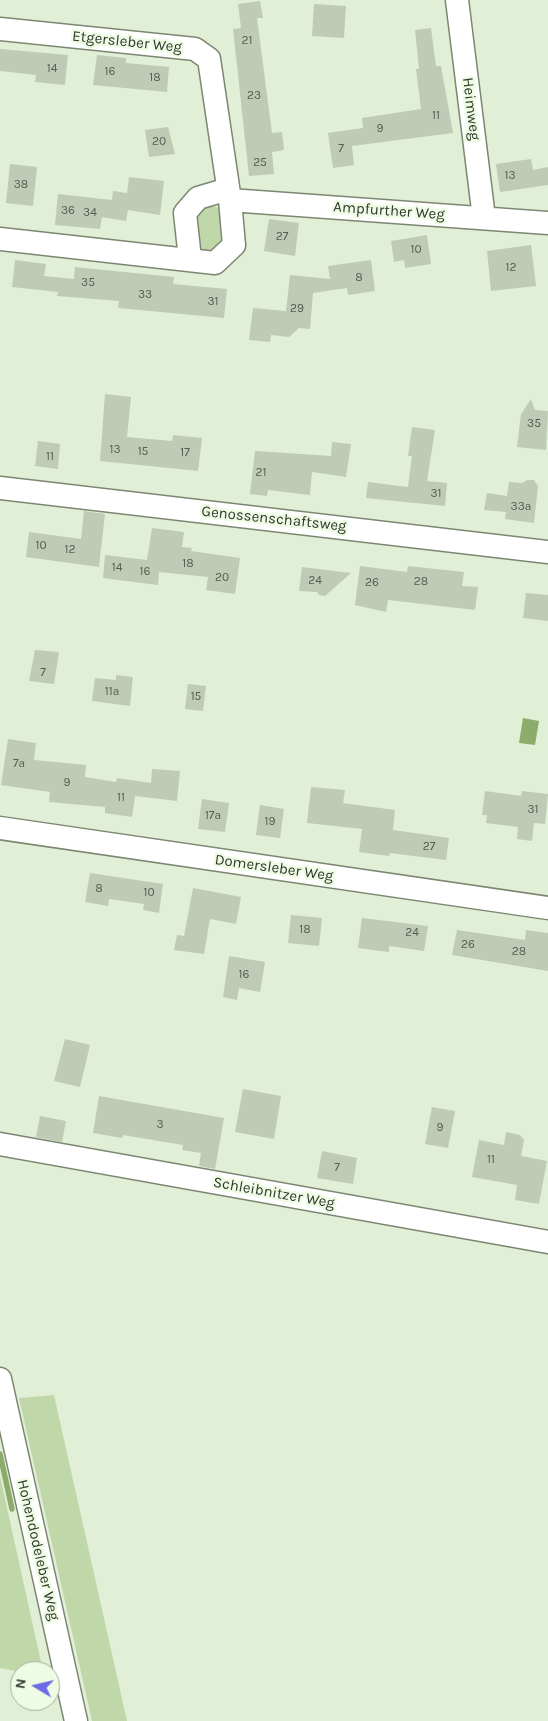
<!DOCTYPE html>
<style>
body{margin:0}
#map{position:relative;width:548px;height:1721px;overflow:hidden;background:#e2efd7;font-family:Karla,sans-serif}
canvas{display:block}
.north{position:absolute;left:10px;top:1661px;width:50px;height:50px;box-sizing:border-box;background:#effce4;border:1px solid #a3ad9b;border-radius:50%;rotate:279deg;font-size:14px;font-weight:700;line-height:20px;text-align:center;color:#32372e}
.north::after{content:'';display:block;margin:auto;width:18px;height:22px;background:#6d6be5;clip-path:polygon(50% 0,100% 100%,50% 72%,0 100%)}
</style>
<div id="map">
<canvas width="548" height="1721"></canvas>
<div class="north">N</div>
</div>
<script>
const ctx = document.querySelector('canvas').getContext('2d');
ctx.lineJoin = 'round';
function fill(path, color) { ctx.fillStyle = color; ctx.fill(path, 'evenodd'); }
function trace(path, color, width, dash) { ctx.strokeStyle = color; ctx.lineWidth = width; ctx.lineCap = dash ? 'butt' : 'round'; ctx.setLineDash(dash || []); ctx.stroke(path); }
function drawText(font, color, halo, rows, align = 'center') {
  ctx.font = font + ' Karla,sans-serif'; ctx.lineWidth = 5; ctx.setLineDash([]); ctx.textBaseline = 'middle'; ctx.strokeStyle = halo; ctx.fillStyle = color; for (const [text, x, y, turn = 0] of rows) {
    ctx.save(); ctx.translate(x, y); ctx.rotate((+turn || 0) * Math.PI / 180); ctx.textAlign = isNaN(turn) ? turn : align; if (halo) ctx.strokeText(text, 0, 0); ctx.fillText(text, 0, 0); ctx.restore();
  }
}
const green = new Path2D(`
 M211,206L220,208L224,244L220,251L203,254C193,242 194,222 198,207Z
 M54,1395L127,1721H92L19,1398Z
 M0,1476L43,1671L20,1672L0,1668Z`);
const water = new Path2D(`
 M523,718L539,721L535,745L519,743Z`);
const stream = new Path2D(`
 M0,1454L12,1509`);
const building = new Path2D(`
 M260,1L263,18H257L272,133L282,132L284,150L272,152L274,174L249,176L233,29L241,28L238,4Z
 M314,4L346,6L344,38L312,36Z
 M431,28L436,66H441L453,133L352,146L354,165L333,168L328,133L363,128L362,118L421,109L416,69H419L415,30Z
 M0,49L68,55L65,85L35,82L36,75L0,71Z
 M97,55L126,58V63L169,67L167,92L93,85Z
 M168,127L175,154L149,157L145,130Z
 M531,159L533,170L548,167V185L500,192L496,164Z
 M10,164L37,167L33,206L6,203Z
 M129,177L164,181L160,215L128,210L126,221L102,217L100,229L55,225L58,194L112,200L113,191L127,193Z
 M269,219L299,223L295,256L264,251Z
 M427,235L431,264L405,268L404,260L394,262L391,241Z
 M531,245L536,286L491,291L487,251Z
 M15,260L46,264L44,276L74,279L75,267L174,277L173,284L227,289L224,318L118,308L119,301L57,296L58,292L12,287Z
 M371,260L375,291L348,295L347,288L313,293L310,329L299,328L289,337L271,335L270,342L249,340L253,308L286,311L290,275L330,279L328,266Z
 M105,394L131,397L127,437L172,441L173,435L202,438L198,471L100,461Z
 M531,399L535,410L548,411L546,450L517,447L521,414Z
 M412,427L435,430L427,481L447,483L445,506L366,498L368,482L408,487L412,456H408Z
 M38,441L60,444L58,469L35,466Z
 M332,442L351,444L346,477L312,472L310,495L268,490L267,496L250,494L255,451L331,456Z
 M527,480H534L538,486L534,523L505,519L506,512L484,510L487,493L507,496L509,482L522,483Z
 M84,511L105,514L99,567L26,557L29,532L81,539Z
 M152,528L184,532L182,547L192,548L191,551L240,558L235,594L206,590L208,577L159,572L158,585L103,578L105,555L147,560Z
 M360,566L407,572L408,566L464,572L462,586L478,587L475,610L388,600L386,612L355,605Z
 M302,567L351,573L325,596L319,595L317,592L299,591Z
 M526,593L548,595V621L523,618Z
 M35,650L59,652L54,684L29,681Z
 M116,675L133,677L130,706L92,701L95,678L116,680Z
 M188,684L206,686L203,711L185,709Z
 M8,739L36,743L34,760L86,765L85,777L116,782L117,778L151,783L152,769L180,771L177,801L135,796L132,817L105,813V807L49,802L50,792L1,785Z
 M311,787L345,790L343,803L395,810L393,830L449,838L446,860L390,853L389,856L359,852L362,829L307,823Z
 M485,791L521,796L522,791L548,794L545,824L534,823L532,841L517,839L518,827L486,823L487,815H482Z
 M202,799L229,803L225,832L198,829Z
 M260,805L284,809L280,838L256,835Z
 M90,873L163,884L159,913L143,910L144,904L109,899L108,906L85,902Z
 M193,888L241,897L236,924L210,919L204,954L174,950L177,935L184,936Z
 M291,915L322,918L319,946L288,943Z
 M362,918L428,926L424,951L389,946V952L358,948Z
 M457,930L525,940L526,930L548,933V971L452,955Z
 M229,956L265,962L260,992L239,988L237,1000L223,997Z
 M65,1039L90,1045L80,1087L54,1081Z
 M243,1089L281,1096L274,1139L235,1132Z
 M99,1096L224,1118L215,1169L199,1166L201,1153L182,1150L183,1145L123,1135L122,1138L93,1133Z
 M432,1107L455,1111L448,1148L425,1144Z
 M40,1116L66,1121L62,1142L36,1137Z
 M506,1132L520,1135L524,1140L521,1156L547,1161L539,1204L515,1200L517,1185L472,1177L479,1140L504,1145Z
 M322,1151L357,1158L353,1184L317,1178Z`);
const minor = new Path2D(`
 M457,0L484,218
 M0,29L195,49L209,59L230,200L234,245L215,263L0,239
 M230,200L548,223
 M190,259L185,213L198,198L228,189
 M0,488L548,552
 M0,828L548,908
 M0,1144L548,1242
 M0,1379L76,1721`);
const numberNames = [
 ["21",247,41],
 ["14",52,69],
 ["16",110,72],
 ["18",155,78],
 ["23",254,96],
 ["11",436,116],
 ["9",380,129],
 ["20",159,142],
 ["7",341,149],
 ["25",260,163],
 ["13",510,176],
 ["38",21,185],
 ["36",68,211],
 ["34",90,213],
 ["27",282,237],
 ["10",416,250],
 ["12",511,268],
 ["8",359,278],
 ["35",88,283],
 ["33",145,295],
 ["31",213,302],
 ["29",297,309],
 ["35",534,424],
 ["13",115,450],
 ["15",143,452],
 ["17",185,453],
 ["11",50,457],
 ["21",261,473],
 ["31",436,494],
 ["33a",521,507],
 ["10",41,546],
 ["12",70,550],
 ["18",188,564],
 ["14",117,568],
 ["16",145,572],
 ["20",222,578],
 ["24",315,581],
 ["28",421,582],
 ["26",372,583],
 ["7",43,673],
 ["11a",112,692],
 ["15",196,697],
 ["7a",19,764],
 ["9",67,783],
 ["11",121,798],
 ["31",533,810],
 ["17a",213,816],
 ["19",270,822],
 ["27",429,847],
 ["8",99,889],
 ["10",149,893],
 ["18",305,930],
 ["24",412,933],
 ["26",468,945],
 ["28",519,952],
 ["16",244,975],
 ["3",160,1125],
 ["9",440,1128],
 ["11",491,1160],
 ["7",337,1168]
];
const streetNames = [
 ["Etgersleber Weg",127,42,6],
 ["Heimweg",471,109,83],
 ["Ampfurther Weg",389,211,4],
 ["Genossenschaftsweg",274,519,6],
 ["Domersleber Weg",274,868,8],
 ["Schleibnitzer Weg",274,1193,10],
 ["Hohendodeleber Weg",38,1550,77]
];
fill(green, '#c0d8a9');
fill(water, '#8cac6b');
trace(stream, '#8cac6b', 5.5);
fill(building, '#bfcbb4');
trace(minor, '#7c8772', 25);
trace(minor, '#fff', 22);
drawText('12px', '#555c50', null, numberNames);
drawText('15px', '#32372e', '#effce4', streetNames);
</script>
